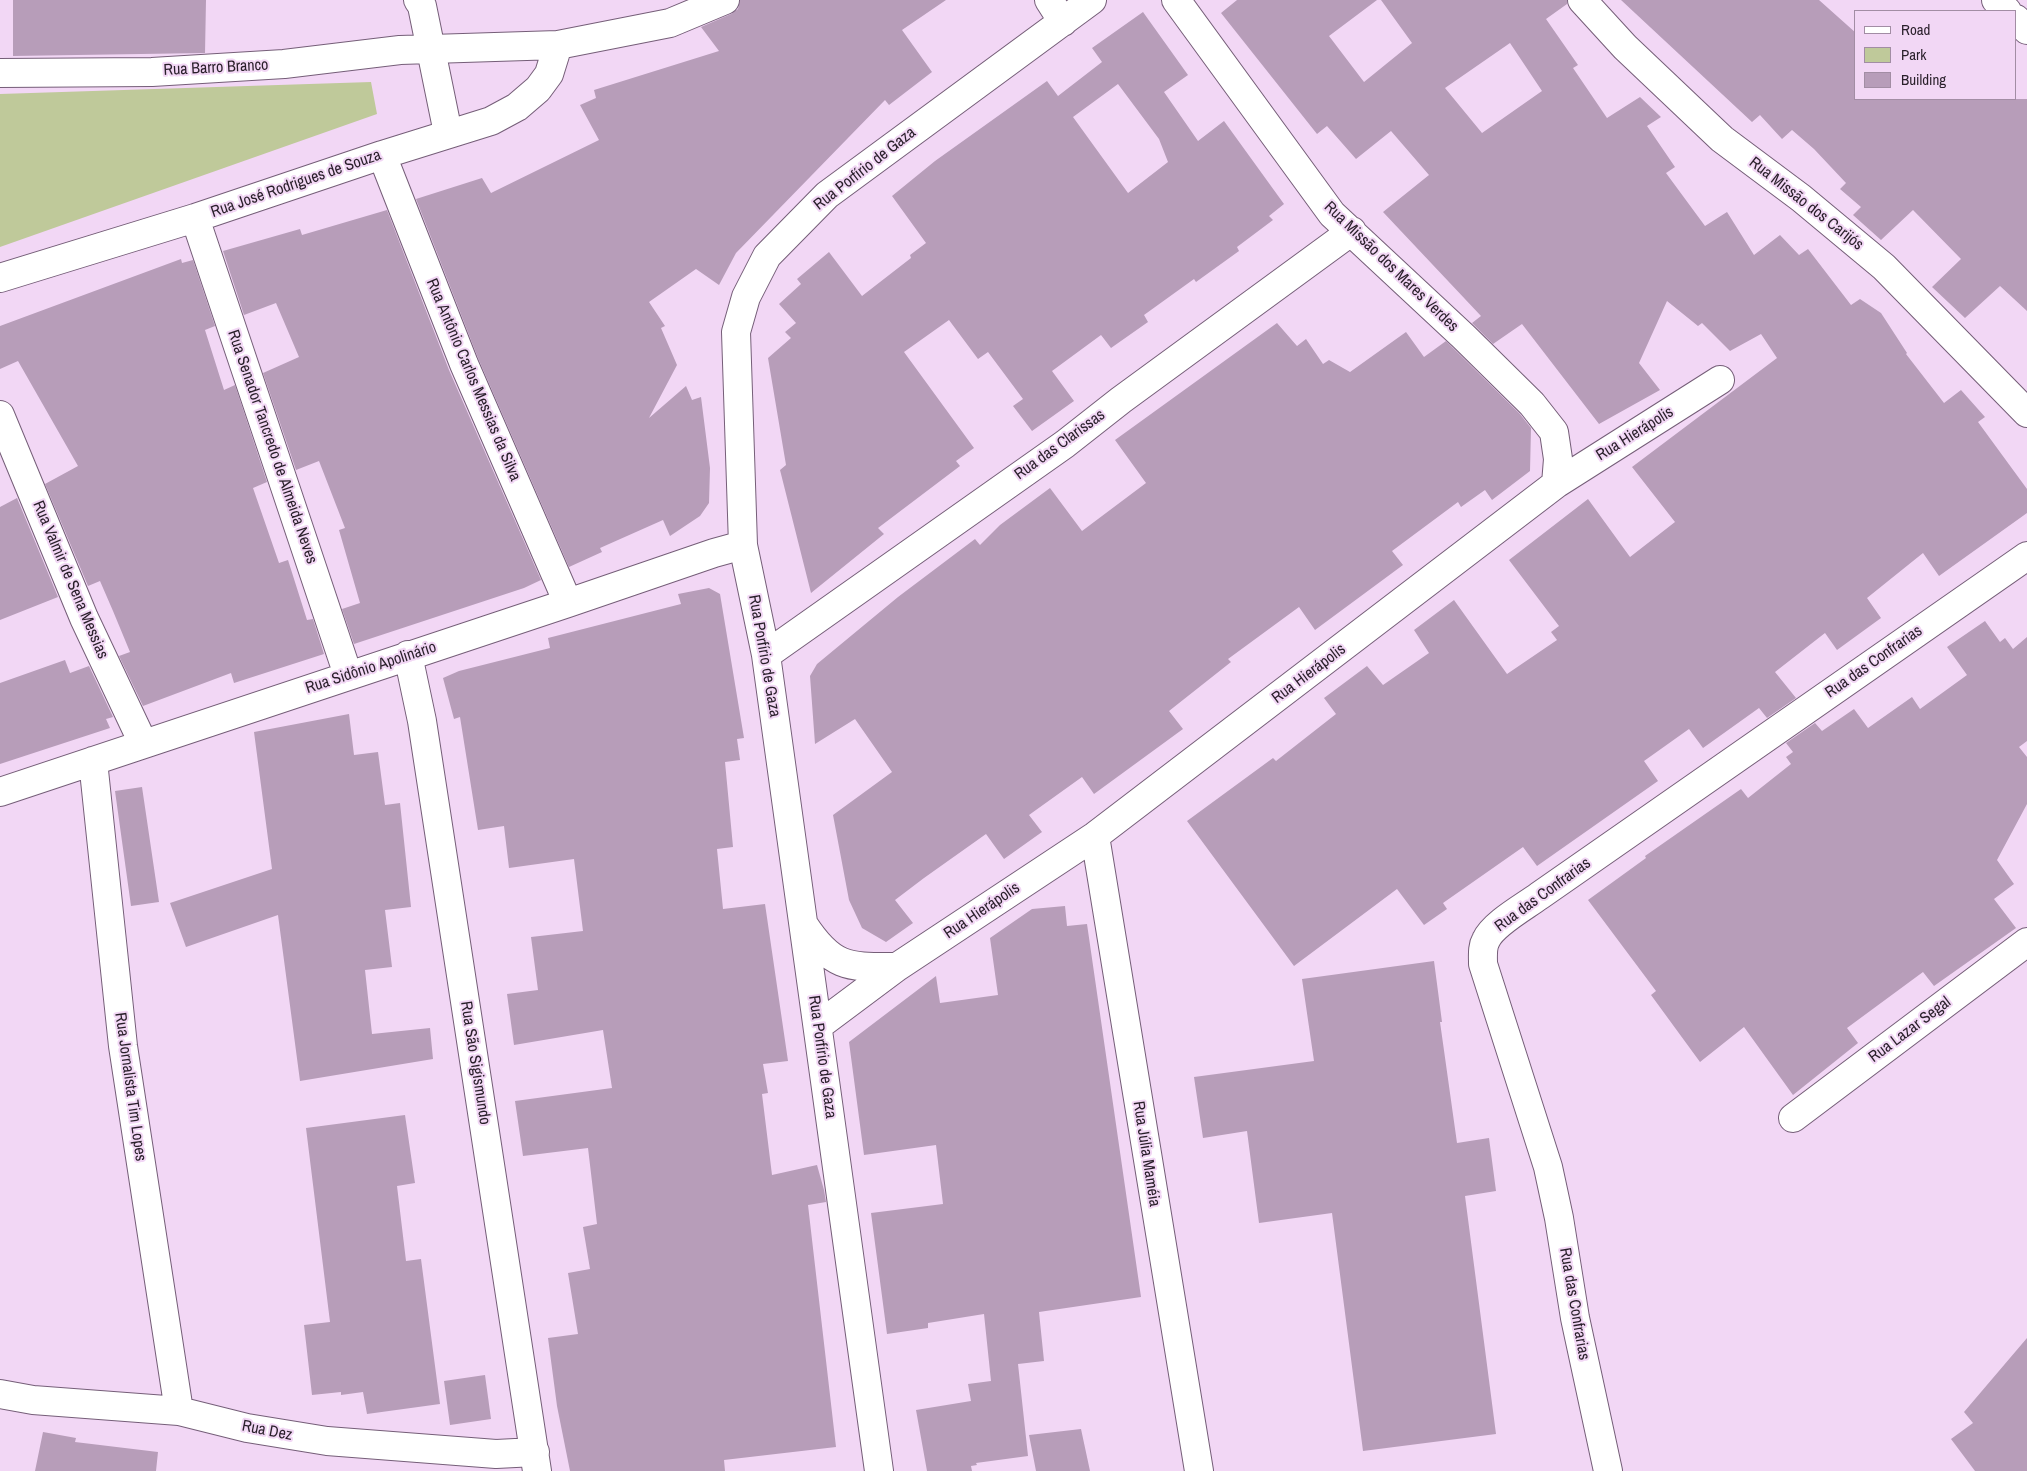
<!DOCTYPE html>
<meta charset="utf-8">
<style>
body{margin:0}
#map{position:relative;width:2027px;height:1471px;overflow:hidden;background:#f2d7f5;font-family:"Archivo Narrow",sans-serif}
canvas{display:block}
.legend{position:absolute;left:1854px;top:10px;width:162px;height:90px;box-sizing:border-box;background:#f2d7f5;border:1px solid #a28da4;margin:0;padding:6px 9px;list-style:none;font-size:15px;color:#291f2a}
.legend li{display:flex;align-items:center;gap:10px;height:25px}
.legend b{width:25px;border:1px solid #a28da4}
</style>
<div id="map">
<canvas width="2027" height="1471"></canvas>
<ul class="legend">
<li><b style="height:6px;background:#fff"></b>Road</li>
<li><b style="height:14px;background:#bfc99a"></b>Park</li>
<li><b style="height:14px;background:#b79db9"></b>Building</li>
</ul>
</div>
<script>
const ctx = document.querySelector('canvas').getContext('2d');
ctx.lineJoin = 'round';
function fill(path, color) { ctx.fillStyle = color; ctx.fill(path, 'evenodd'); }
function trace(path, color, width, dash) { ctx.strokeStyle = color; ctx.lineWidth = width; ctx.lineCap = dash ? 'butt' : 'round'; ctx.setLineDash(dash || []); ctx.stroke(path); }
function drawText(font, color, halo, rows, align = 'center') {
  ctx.font = font + ' "Archivo Narrow",sans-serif'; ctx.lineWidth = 4; ctx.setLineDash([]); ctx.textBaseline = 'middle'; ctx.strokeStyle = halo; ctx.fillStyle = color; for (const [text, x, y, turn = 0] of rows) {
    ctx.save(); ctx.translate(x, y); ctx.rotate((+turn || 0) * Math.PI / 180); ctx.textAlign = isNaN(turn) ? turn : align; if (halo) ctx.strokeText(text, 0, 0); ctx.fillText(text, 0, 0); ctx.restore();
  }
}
const green = new Path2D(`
 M371,82L377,114L0,247V94Z`);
const building = new Path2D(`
 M13,0H206L205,53L13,56Z
 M740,0H946L902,30L932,72L889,105L885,100L736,253L719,285L696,269L649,302L665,326L661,328L677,365L649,418L686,386L692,400L701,397L710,468L709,503L700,516L670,536L663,520L600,548L602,552L569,567L478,358L416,199L482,178L491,193L599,140L580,105L596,98L594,90L719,51L701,27L731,14L738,9Z
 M1237,0H1377L1329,36L1364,82L1412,43L1381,0H1567V4L1546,19L1578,65L1573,68L1607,118L1640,97L1661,117L1647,126L1675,167L1666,173L1705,226L1727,212L1754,255L1780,235L1799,255L1808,249L1851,305L1860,299L1881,313L1907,353L1906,354L1944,403L1961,390L1985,417L1978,422L2027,489V513L1939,576L1923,553L1867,598L1881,618L1837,650L1825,633L1775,672L1796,698L1767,718L1759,708L1703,748L1689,729L1644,761L1658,781L1537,866L1523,847L1443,903L1447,909L1424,925L1397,889L1294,966L1187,821L1273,758L1276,761L1336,714L1324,698L1367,666L1383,685L1429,653L1414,630L1454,600L1507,674L1557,640L1551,632L1559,626L1509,560L1588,499L1630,557L1675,522L1632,467L1777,358L1761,334L1730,351L1702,323L1698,326L1667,301L1639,363L1660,390L1599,424L1522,324L1493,344L1472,323L1481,316L1383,212L1429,175L1391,131L1356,159L1327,126L1317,134L1221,13ZM1510,43L1542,91L1482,133L1445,88Z
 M1621,0H1819L1856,33V99H2027V311L2000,286L1965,318L1932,287L1961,259L1913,210L1881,240L1853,215L1861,207L1840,189L1846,183L1814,149L1792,130L1782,139L1760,115L1752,122Z
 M1143,12L1188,75L1164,92L1198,141L1224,121L1284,204L1269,216L1273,220L1237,247L1239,251L1196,282L1194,279L1144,315L1148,322L1111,348L1101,335L1052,371L1074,401L1032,431L1013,406L1023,399L988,352L978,359L949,320L904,352L974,448L956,461L960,466L878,528L884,534L811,593L780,470L786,465L768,358L791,338L785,332L796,323L779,304L801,284L797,279L829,252L862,296L911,258L910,255L926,243L892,196L935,161L1047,81L1058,96L1102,62L1092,48ZM1118,84L1159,139L1168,162L1128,193L1073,117Z
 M387,210L449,370L541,580L524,588L354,644L342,609L360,603L339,530L345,528L319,461L296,470L263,373L299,357L276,303L244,315L223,251L300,229L302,235Z
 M181,259L182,263L193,260L215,326L205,330L224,390L235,385L267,482L253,488L279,563L288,560L307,620L313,619L324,654L234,683L231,673L143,706L119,656L130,652L113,611L100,581L88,586L45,484L78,466L18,361L0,369V326Z
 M1277,323L1297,346L1306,339L1323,364L1329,360L1350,372L1406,332L1424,357L1446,341L1520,414L1531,428L1530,471L1492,500L1485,490L1461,507L1458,502L1392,551L1403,565L1315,630L1299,607L1228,659L1231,662L1169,711L1183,729L1094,794L1082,777L1029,815L1042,832L1004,859L986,834L924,878L895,900L913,923L886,942L862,928L849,900L833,815L892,772L855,719L815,744L810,676L817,664L898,597L975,539L980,545L1000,525L1050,488L1082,531L1146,483L1115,440Z
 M17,498L58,597L0,620V507Z
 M709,588L720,594L744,738L737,739L740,760L725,762L733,847L717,849L723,909L765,904L788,1061L763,1064L768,1093L762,1094L772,1175L817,1165L824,1190L826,1202L808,1205L836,1447L724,1460L725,1471H570L557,1406L548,1338L578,1334L568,1273L590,1269L583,1227L597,1224L588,1148L523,1156L515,1101L612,1088L603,1030L514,1045L507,994L538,990L531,937L583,931L574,859L509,868L504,826L478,830L460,717L454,719L443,678L459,671L550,648L548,638L681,604L678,594Z
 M1985,621L2000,642L2005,638L2013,649L2027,637V741L2019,747L2027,757V804L1997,860L2014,884L1994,899L2016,928L1934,986L1923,972L1847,1028L1858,1043L1793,1095L1744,1027L1700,1062L1651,995L1656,991L1588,900L1646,858L1645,856L1741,789L1748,798L1791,764L1786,757L1793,752L1786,743L1815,723L1822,731L1854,709L1868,728L1912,697L1920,709L1967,675L1947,647Z
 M65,660L70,673L89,666L113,717L106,719L110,728L0,764V683Z
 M349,714L354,755L378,752L385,805L400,803L411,907L385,910L392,967L365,970L372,1034L430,1028L433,1059L300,1081L278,915L186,947L170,903L272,869L254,732Z
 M142,787L159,902L131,906L115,791Z
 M1065,906L1067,926L1087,924L1141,1297L1039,1312L1044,1361L1018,1364L1028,1456L976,1463L977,1465L971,1466L972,1471H927L916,1410L971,1401L968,1384L991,1381L984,1314L928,1323V1328L887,1334L871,1213L943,1204L936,1145L864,1155L849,1042L936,976L940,1003L998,995L990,938L1032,909Z
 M1434,961L1442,1022H1440L1457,1143L1489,1138L1496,1191L1465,1196L1496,1434L1363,1451L1332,1213L1259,1223L1247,1131L1203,1138L1194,1077L1314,1061L1302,979Z
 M405,1115L415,1183L397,1186L406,1261L421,1259L440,1404L367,1414L363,1392L341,1395V1392L312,1395L304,1325L330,1322L306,1128Z
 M2027,1338V1471H1975L1951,1439L1973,1423L1964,1412Z
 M485,1375L491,1419L450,1425L444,1381Z
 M1081,1429L1090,1471H1036L1029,1435Z
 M43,1432L76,1438L75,1442L158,1452L156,1471H35Z`);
const street = new Path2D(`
 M418,0L422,6L448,133
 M1049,0L1063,22
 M1176,0L1332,214L1464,337L1532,404L1554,432L1558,459L1556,484
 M1582,0L1625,47L1722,139L1801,198L1884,267L2027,413
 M1996,0L2007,11
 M2016,19L2027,30
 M0,73L152,72L284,64L400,50L558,45L670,23L725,0
 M382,155L464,364L568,603
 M195,218L348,675
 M0,278L195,218L382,155L491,121L517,107L538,89L549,74L558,45
 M0,415L84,618L143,743
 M408,655L422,721L537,1471
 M766,655L1065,444L1121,400L1352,231
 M93,761L123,1046L179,1411
 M0,792L568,603L714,553L743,545
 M1095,836L1199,1471
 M804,925C833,969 849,967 897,967
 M818,1026L897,967L1095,836L1556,484L1720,380
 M1793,1118L2027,942
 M0,1394L33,1400L179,1411L247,1428L327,1441L496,1454L535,1452
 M879,1471L766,655L743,545L736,332L746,297L767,256L827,195L1092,0
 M1608,1471L1575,1318L1559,1218L1548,1167L1483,964C1483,955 1482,947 1486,940C1493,924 1524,907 1539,896L2027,556`);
const streetNames = [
 ["Rua Barro Branco",216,68,-3],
 ["Rua Porfírio de Gaza",865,169,-38],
 ["Rua José Rodrigues de Souza",296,184,-19],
 ["Rua Missão dos Carijós",1806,204,38],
 ["Rua Missão dos Mares Verdes",1391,267,44],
 ["Rua Antônio Carlos Messias da Silva",473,380,67],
 ["Rua Hierápolis",1635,434,-32],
 ["Rua das Clarissas",1060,445,-36],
 ["Rua Senador Tancredo de Almeida Neves",272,447,71],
 ["Rua Valmir de Sena Messias",70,580,67],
 ["Rua Porfírio de Gaza",764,656,80],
 ["Rua das Confrarias",1874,662,-35],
 ["Rua Sidônio Apolinário",371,668,-18],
 ["Rua Hierápolis",1309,674,-37],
 ["Rua das Confrarias",1543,895,-36],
 ["Rua Hierápolis",982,911,-34],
 ["Rua Lazar Segal",1910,1030,-37],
 ["Rua Porfírio de Gaza",822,1057,82],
 ["Rua São Sigismundo",475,1063,81],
 ["Rua Jornalista Tim Lopes",130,1087,82],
 ["Rua Júlia Maméia",1146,1154,81],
 ["Rua das Confrarias",1574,1304,80],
 ["Rua Dez",267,1431,11]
];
fill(green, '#bfc99a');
fill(building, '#b79db9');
trace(street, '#755e78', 30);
trace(street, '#fff', 28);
drawText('16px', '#291f2a', '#f2d7f5', streetNames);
</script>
